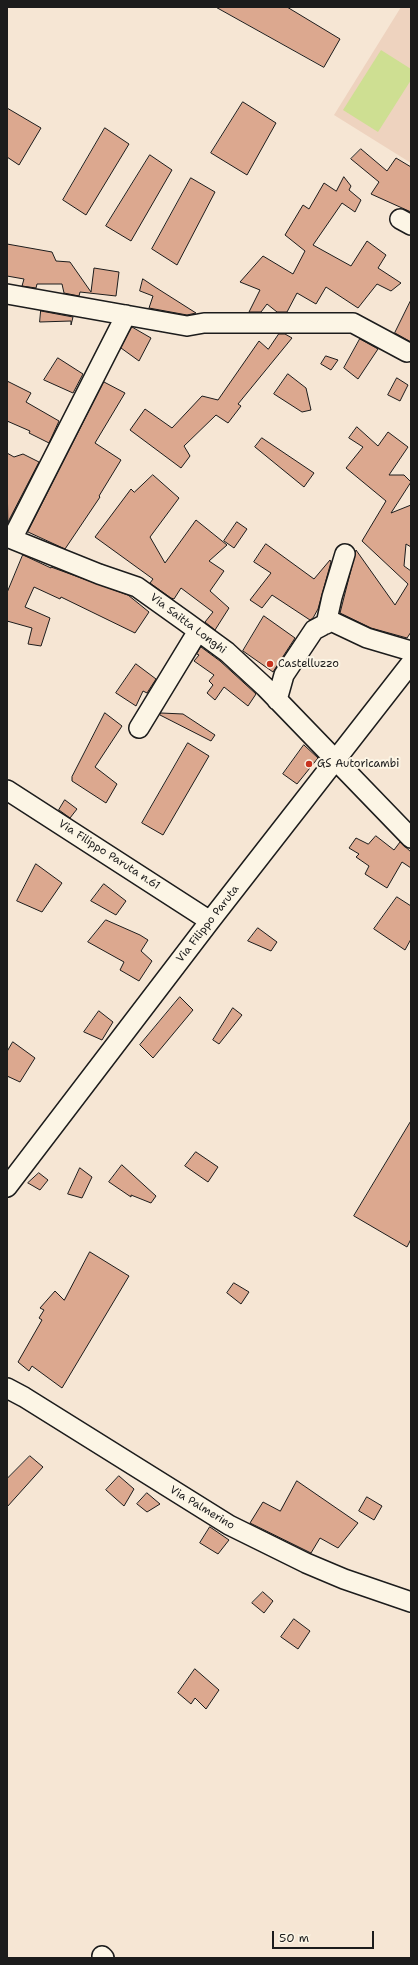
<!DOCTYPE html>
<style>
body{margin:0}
#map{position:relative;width:418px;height:1965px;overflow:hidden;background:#f6e6d4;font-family:"Shantell Sans",sans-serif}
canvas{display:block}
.frame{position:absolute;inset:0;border:8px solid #1c1c1c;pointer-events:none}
.scale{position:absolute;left:272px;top:1931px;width:102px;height:18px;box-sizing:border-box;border:2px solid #1c1c1c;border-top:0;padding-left:5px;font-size:12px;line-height:14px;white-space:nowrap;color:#1c1c1c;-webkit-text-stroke:3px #fcf5e5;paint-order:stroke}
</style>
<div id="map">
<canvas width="418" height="1965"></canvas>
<div class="frame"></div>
<div class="scale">50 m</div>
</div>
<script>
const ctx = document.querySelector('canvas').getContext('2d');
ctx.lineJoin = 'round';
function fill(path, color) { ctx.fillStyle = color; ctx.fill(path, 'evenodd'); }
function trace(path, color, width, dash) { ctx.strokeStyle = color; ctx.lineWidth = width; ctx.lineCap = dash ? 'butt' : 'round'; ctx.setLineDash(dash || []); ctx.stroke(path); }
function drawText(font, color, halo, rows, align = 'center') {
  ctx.font = font + ' "Shantell Sans",sans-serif'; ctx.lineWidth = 4; ctx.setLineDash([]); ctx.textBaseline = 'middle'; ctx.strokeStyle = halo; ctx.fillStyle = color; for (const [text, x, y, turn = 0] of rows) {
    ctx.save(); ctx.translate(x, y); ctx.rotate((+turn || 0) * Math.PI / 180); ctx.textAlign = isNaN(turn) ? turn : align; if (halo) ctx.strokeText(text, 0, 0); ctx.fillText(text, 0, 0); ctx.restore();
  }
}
const built = new Path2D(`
 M401,7H411V163L334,115Z`);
const green = new Path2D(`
 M381,50L411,69V80L378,132L343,110Z`);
const building = new Path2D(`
 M216,7H287L340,39L324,67Z
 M243,102L276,123L247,175L211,153Z
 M7,108L41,128L19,165L7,157Z
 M105,128L129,144L86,215L63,200Z
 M361,149L387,171L396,158L411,167V212L371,194L379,182L351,159Z
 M150,155L172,170L131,241L106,226Z
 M344,177L351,186L349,190L361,200L355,212L342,203L313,245L351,266L367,241L386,255L378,268L401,283L391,291L377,284L358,308L326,287L316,304L297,293L287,312H277L267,304L261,312H249L260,290L240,282L263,256L293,274L305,251L285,235L303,205L309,209L324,183L336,191Z
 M191,178L215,192L177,265L152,249Z
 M7,244L52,252L56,261L70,262L91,292L94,268L119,272L116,296L80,292L79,296L64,293L62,284H37L36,288L22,286L24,279L7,276Z
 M143,279L155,287L196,313L187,315L149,308L153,296L140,291Z
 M411,300V342L395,333Z
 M41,311L73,317L71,325V321L40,322Z
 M132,327L151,338L139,361L121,348Z
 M279,334H285L292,338L238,404L241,406L228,423L216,415L184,446L190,456L181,468L130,430L145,409L172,428L202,396L218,400L259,341L268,349Z
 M360,339L378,349L358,379L344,368Z
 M326,356L338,360L331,370L321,364Z
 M58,358L83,374L73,393L44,380Z
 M288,374L306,388L311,410L302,412L274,394Z
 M397,378L408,385L400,401L388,395Z
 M7,381L31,393L26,402L59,421L49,443L29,433L30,431L7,421Z
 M104,382L125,393L95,443L121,460L99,496L100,497L65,549L28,532Z
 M357,427L378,446L388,432L408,447L389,475H404L411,482L391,513L411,505V547L406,544L404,566L411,571V632L407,638L371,628L340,613L356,550L395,605L408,584L362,541L386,501L346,468L363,447L349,438Z
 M262,438L314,473L304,487L255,447Z
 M7,453L14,457L23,454L39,462L8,522Z
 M153,475L179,498L150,537L165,563L196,520L227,545L209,561L224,571L210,591L229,608L215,630L205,622L213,612L181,588L174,599L171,598L150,583L153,579L95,537L131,489L134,492Z
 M237,522L247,529L234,548L224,541Z
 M266,544L314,579L330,560L331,562L318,609L313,618L310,620L272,595L262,608L250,600L271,573L254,562Z
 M23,555L51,568V567L128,595L149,612L135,633L61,597L60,599L34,587L25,607L50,618L41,646L28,644L32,628L7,621V593Z
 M264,616L295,638L273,672L243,651Z
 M201,647L220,661L256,694L248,706L224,687L215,700L207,693L213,685L209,681L214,675L194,661L199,655L197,654Z
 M136,664L156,679L147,693L143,691L136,706L116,693Z
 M105,713L122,726L95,767L117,784L106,803L72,781V777Z
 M161,713L183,714L215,735L211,741L160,715Z
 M188,743L209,756L163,835L142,823Z
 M304,745L318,758L297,784L283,774Z
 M65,800L77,809L70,818L59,810Z
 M376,836L394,850L400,842L411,852V868L402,862L387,888L365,874L369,866L356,857L359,854L349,848L356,838L368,844Z
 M36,864L62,883L42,912L17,901Z
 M104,884L126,901L116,915L91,901Z
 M397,897L411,906V939L405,950L374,929Z
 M106,920L140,935L148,940L141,951L152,961L139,981L120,970L124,962L88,942Z
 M258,928L277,942L271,951L248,941Z
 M180,997L193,1010L153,1058L140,1045Z
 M233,1008L242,1015L219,1044L213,1040Z
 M99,1011L113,1022L102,1040L84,1032Z
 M13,1042L35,1058L20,1082L7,1076V1052Z
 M411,1121V1239L407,1247L354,1216Z
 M196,1152L218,1167L208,1182L185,1166Z
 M122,1165L156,1196L151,1203L131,1195V1197L109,1182Z
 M80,1168L92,1177L82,1198L68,1194Z
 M39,1173L48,1180L40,1190L28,1183Z
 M90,1252L129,1276L62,1388L32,1366L29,1371L18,1362L42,1320L39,1318L44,1310L40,1308L55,1291L64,1300Z
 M234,1283L249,1292L241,1304L227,1293Z
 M30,1456L43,1467L7,1507V1479Z
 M119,1476L134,1489L124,1506L106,1490Z
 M297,1481L358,1523L338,1548L320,1538L311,1553L250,1523L263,1502L280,1511Z
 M147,1493L160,1504L147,1512L137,1504Z
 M367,1497L382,1506L374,1520L359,1511Z
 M210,1527L229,1540L218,1554L200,1543Z
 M263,1592L273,1601L264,1613L252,1603Z
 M294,1619L310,1631L298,1649L281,1637Z
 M195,1669L219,1690L206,1709L195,1698L191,1704L178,1693Z`);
const minor = new Path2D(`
 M400,219L411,225
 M7,294L187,326L204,323H353L407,352
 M7,537L99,574L137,587L186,622L227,652L265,687L411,838
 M12,539L126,315
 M326,624L332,597L345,554
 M277,700L284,675L314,630L331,621L367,638L411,651
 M139,728L198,631
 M7,790L210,921
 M7,1187L210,921L411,663
 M7,1388L24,1397L229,1525L306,1563L344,1579L411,1602
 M102,1956L104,1958`);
const markers = [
 [270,664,4,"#c8321e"],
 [309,764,4,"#c8321e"]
];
const streetNames = [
 ["Via Saitta Longhi",188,624,37],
 ["Via Filippo Paruta n.61",109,855,33],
 ["Via Filippo Paruta",208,924,-52],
 ["Via Palmerino",202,1508,31]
];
const poiNames = [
 ["Castelluzzo",278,664],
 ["GS Autoricambi",317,764]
];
fill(built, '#eed3bf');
fill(green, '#cedf92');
fill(building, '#dca88f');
trace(building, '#1c1c1c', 1);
trace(minor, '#1c1c1c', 22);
trace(minor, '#fcf5e5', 19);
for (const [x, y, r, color] of markers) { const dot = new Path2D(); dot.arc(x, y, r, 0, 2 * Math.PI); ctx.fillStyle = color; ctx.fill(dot); trace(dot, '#fcf5e5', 1.5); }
drawText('11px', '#1c1c1c', '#fcf5e5', streetNames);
drawText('11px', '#1c1c1c', '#fcf5e5', poiNames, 'left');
</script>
